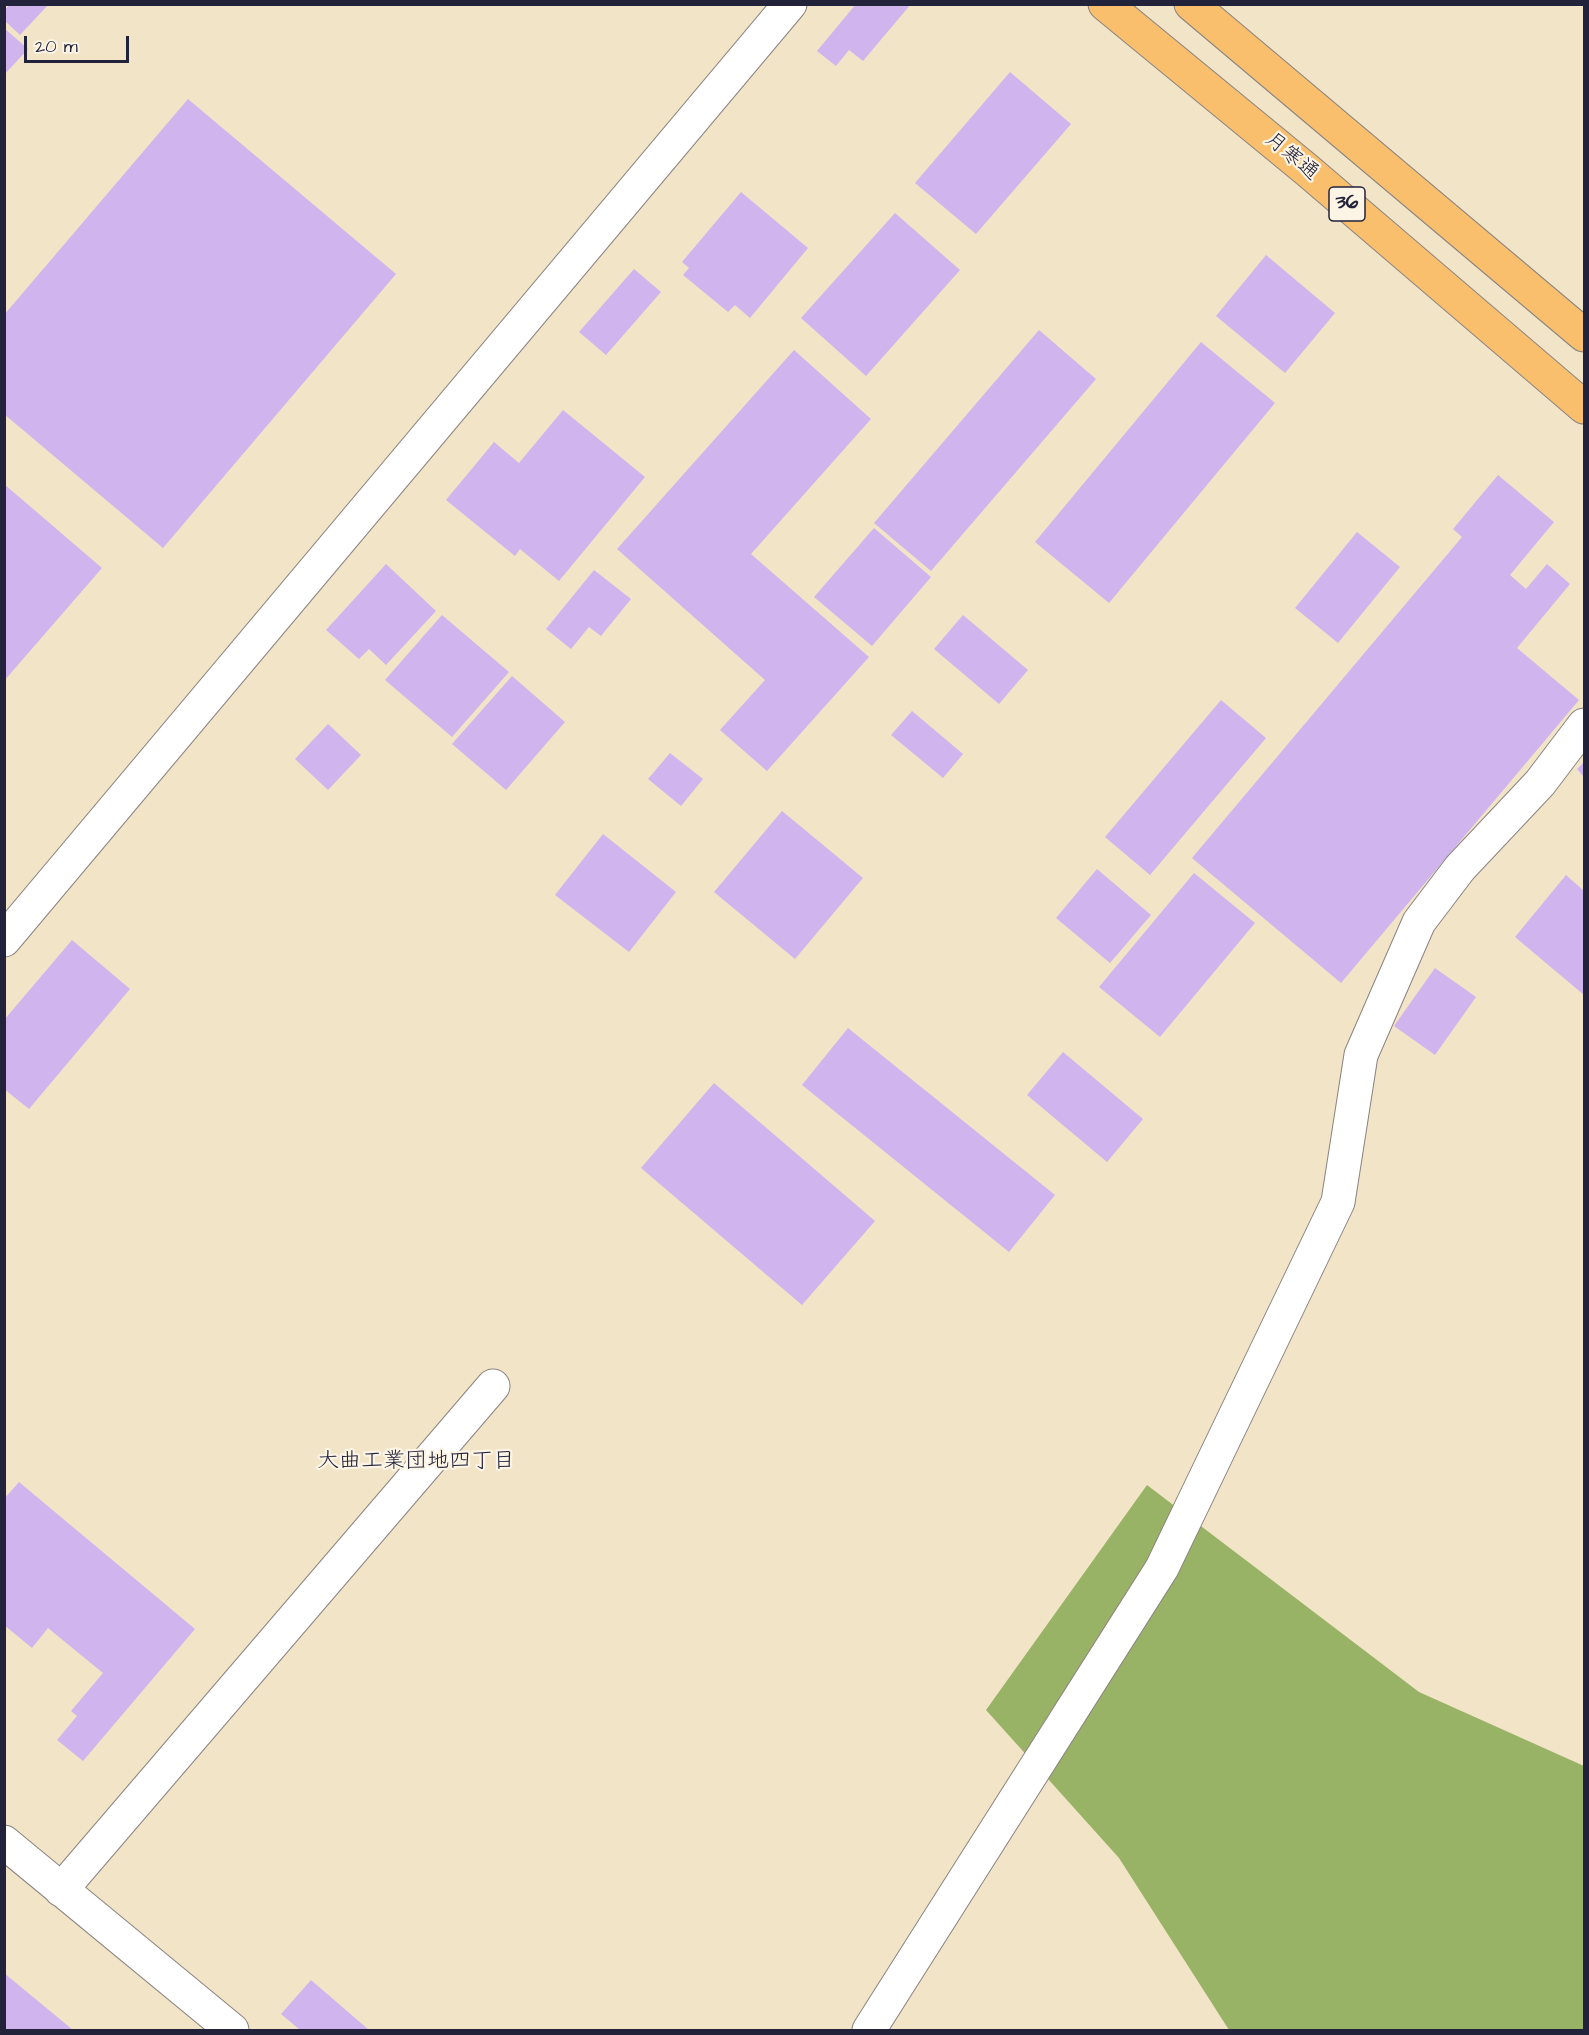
<!DOCTYPE html>
<meta charset="utf-8">
<style>
body{margin:0}
#map{position:relative;width:1589px;height:2035px;overflow:hidden;background:#f2e4c7;font-family:"Architects Daughter",sans-serif}
canvas{display:block}
.frame{position:absolute;inset:0;border:6px solid #22223b;pointer-events:none}
.scale{position:absolute;left:24px;top:36px;width:105px;height:27px;box-sizing:border-box;border:3px solid #22223b;border-top:0;padding-left:8px;font-size:18px;line-height:21px;white-space:nowrap;color:#22223b;-webkit-text-stroke:4px #fcf5e5;paint-order:stroke}
</style>
<div id="map">
<canvas width="1589" height="2035"></canvas>
<div class="frame"></div>
<div class="scale">20 m</div>
</div>
<script>
const ctx = document.querySelector('canvas').getContext('2d');
ctx.lineJoin = 'round';
function fill(path, color) { ctx.fillStyle = color; ctx.fill(path, 'evenodd'); }
function trace(path, color, width, dash) { ctx.strokeStyle = color; ctx.lineWidth = width; ctx.lineCap = dash ? 'butt' : 'round'; ctx.setLineDash(dash || []); ctx.stroke(path); }
function drawText(font, color, halo, rows, align = 'center') {
  ctx.font = font + ' "Architects Daughter","Klee One",sans-serif'; ctx.lineWidth = 4.5; ctx.setLineDash([]); ctx.textBaseline = 'middle'; ctx.strokeStyle = halo; ctx.fillStyle = color; for (const [text, x, y, turn = 0] of rows) {
    ctx.save(); ctx.translate(x, y); ctx.rotate((+turn || 0) * Math.PI / 180); ctx.textAlign = isNaN(turn) ? turn : align; if (halo) ctx.strokeText(text, 0, 0); ctx.fillText(text, 0, 0); ctx.restore();
  }
}
const forest = new Path2D(`
 M1147,1485L1419,1692L1584,1766V2030H1229L1119,1858L986,1710Z`);
const building = new Path2D(`
 M10,4H49L20,35L4,20V11Z
 M856,4H911L863,61L849,50L836,66L817,51Z
 M4,28L28,49L4,75Z
 M1010,72L1071,124L976,234L915,183Z
 M188,99L396,274L163,548L4,414V315Z
 M741,192L808,248L750,318L735,305L728,312L683,275L689,268L682,262Z
 M895,213L960,270L866,376L801,318Z
 M1266,255L1335,313L1285,373L1216,316Z
 M634,269L661,292L606,355L579,332Z
 M1039,330L1096,379L931,571L874,523Z
 M1201,342L1275,403L1109,603L1035,542Z
 M794,350L871,419L751,554L869,657L767,771L720,730L765,680L617,549Z
 M563,410L645,477L559,581L520,549L515,556L446,500L494,442L519,463Z
 M1498,475L1554,522L1510,575L1526,589L1547,564L1570,584L1517,648L1579,700L1341,983L1192,858L1462,537L1453,529Z
 M4,484L102,568L4,681Z
 M874,528L931,577L872,646L814,597Z
 M1357,532L1400,567L1338,643L1295,608Z
 M386,564L436,611L386,665L369,649L359,659L326,630Z
 M594,570L631,599L601,636L589,627L571,649L546,629Z
 M442,615L509,672L452,737L385,680Z
 M963,615L1028,670L999,704L934,649Z
 M512,676L565,722L506,790L452,744Z
 M1221,700L1266,738L1150,875L1105,837Z
 M912,711L963,754L943,778L891,735Z
 M328,724L361,755L328,790L295,759Z
 M670,753L703,779L681,806L648,779Z
 M1584,762V777L1577,769Z
 M782,811L863,878L795,959L714,892Z
 M603,834L676,892L629,952L555,895Z
 M1097,869L1151,915L1110,963L1056,918Z
 M1194,873L1255,923L1160,1037L1099,987Z
 M1566,875L1584,891V995L1515,937Z
 M72,940L130,989L29,1109L4,1089V1020Z
 M1435,968L1476,997L1435,1055L1394,1026Z
 M848,1028L1055,1195L1009,1252L802,1085Z
 M1063,1052L1143,1119L1107,1162L1027,1095Z
 M714,1083L875,1221L802,1305L641,1168Z
 M19,1482L195,1629L83,1761L57,1740L77,1716L71,1711L103,1673L48,1628L32,1648L4,1625V1499Z
 M4,1973L73,2030H4Z
 M311,1980L369,2030H300L281,2014Z`);
const minor = new Path2D(`
 M4,940L790,4
 M4,1842L232,2030
 M61,1890L493,1386
 M869,2030L1162,1568L1338,1202L1361,1055L1419,922L1460,868L1540,783L1584,725`);
const highway = new Path2D(`
 M1105,4L1307,170L1584,407
 M1191,4L1584,335`);
const shields = [
 [1347,204,36]
];
const shieldNames = [
 ["36",1347,204]
];
const streetNames = [
 ["月寒通",1291,157,40]
];
const neighbourhoodNames = [
 ["大曲工業団地四丁目",416,1462]
];
fill(forest, '#98b366');
fill(building, '#cfb4ee');
trace(minor, '#8a8381', 35);
trace(highway, '#8a8381', 35);
trace(minor, '#fff', 33);
trace(highway, '#f9bf6d', 33);
for (const [x, y, w] of shields) { const box = new Path2D(); box.roundRect(x - w / 2, y - 17, w, 34, 4.5); ctx.fillStyle = '#fcf5e5'; ctx.fill(box); trace(box, '#22223b', 1.5); }
drawText('bold 20px', '#22223b', null, shieldNames);
drawText('21px', '#22223b', '#fcf5e5', streetNames);
drawText('22px', '#22223b', '#fcf5e5', neighbourhoodNames);
</script>
